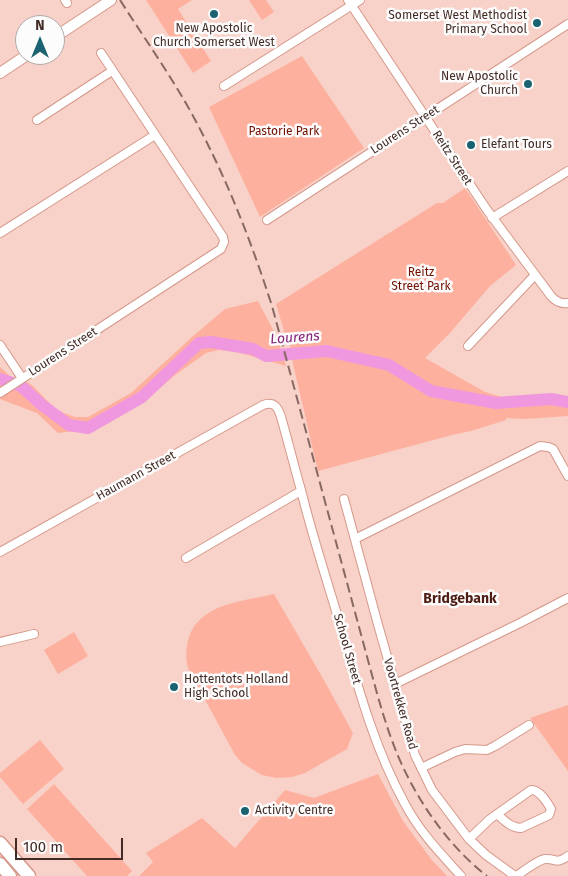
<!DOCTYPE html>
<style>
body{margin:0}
#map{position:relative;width:568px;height:876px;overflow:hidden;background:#f8d1c8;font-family:"Fira Sans",sans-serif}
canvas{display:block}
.north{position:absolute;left:15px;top:15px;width:50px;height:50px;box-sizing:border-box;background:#fcfcfc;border:1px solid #b2a8a6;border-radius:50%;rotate:0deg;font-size:14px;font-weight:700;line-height:20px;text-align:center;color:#432b25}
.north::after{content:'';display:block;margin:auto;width:18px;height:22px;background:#1b6371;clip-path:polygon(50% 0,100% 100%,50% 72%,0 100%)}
.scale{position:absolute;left:15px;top:838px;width:108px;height:22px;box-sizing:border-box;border:2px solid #432b25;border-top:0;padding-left:6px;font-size:15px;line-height:18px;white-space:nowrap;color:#432b25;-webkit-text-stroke:4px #fcfcfc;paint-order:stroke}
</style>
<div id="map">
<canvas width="568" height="876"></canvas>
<div class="north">N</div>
<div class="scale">100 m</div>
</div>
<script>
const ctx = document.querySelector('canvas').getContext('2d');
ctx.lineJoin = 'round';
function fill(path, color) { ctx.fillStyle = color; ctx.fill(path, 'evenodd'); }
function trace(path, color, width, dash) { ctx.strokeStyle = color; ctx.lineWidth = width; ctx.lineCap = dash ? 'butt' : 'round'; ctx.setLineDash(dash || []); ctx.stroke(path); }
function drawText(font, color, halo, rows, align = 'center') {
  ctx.font = font + ' "Fira Sans",sans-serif'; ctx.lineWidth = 5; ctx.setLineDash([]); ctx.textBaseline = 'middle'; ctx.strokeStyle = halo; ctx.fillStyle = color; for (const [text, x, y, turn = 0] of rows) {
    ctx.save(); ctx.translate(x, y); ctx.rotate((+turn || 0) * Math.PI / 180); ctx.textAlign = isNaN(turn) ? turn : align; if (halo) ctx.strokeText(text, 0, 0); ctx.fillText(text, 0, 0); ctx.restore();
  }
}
const green = new Path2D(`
 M146,0H192L178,9L211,61L193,73Z
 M249,0H266L274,12L262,20Z
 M302,56L364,148L260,217L209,107Z
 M465,188L516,265L490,286L450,333L425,358L485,392L502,397L525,398L550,397L568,399V416L525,419L506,418V420L471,431L452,435L318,471L293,364L290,346L287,341L276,304L437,203H443Z
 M258,301L278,339L286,366L237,352L219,350L206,353L175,375L152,395L139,404L93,429L58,433L37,413L0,399V367L10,376L29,383L34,387L56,410L75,417H88L131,393L192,337L225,309Z
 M274,594L325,682L353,733L347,749L305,773L292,777L276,778L262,775L242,763L235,755L188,668C185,657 186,645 190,634C203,603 245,601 274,594Z
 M74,632L88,656L58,674L44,650Z
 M568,705V771L530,718Z
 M40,740L64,769L23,804L0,777V773Z
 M378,774L403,821L431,859L447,876H139L153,862L146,853L202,818L235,848L285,790L314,798Z
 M54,784L132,871L127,876H87L27,809Z`);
const river = new Path2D(`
 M0,379L21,386L42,405L69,425L88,428L142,397L199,343L211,342L253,349L266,356L327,351L389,365L431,391L496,403L551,399L568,402`);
const minor = new Path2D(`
 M65,0L67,3
 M348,0L487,210L551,296C556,302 561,304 568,303
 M224,86L360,0
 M37,120L112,71
 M492,218L568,171
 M267,220L568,24
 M0,233L155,135
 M0,345L22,378
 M468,346L535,275
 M0,393L221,249L224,242L223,237L101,53
 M344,499L377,621L415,755L432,790L469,839L486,855L515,876
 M355,539L540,446L548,447L553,449L568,476
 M0,552L263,405C274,401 278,407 281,417C288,441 294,466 301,490C311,531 324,571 336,611C355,676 372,744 405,804C419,831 441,854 461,876
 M186,558L301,491
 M0,642L34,634
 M395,684L520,623L568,598
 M421,768L455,752L465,749L487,750L495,746L529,725
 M469,839L490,819L531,790C540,790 547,802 551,809L549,815L521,828C511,828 504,820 497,814
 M516,876C523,872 537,860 545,859C556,858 555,865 568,856`);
const secondary = new Path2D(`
 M55,37L111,0
 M0,73L27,55`);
const trunk = new Path2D(`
 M0,843L29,876
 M0,864L10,876`);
const rail = new Path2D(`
 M120,0C148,44 179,87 202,133C231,189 253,247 272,306L372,675C379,701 386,726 396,751C415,798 447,845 487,876`);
const markers = [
 [214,14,5,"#1b6371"],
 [537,23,5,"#1b6371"],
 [528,84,5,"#1b6371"],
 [471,145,5,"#1b6371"],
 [174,687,5,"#1b6371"],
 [245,811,5,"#1b6371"]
];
const poiNames = [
 ["Somerset West Methodist",527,16,"right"],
 ["Primary School",527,30,"right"],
 ["New Apostolic",214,29,"center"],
 ["Church Somerset West",214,43,"center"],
 ["New Apostolic",518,77,"right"],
 ["Church",518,91,"right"],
 ["Elefant Tours",481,145],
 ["Hottentots Holland",184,680],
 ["High School",184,694],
 ["Activity Centre",255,811]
];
const streetNames = [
 ["Lourens Street",405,130,-33],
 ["Reitz Street",452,158,57],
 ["Lourens Street",63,352,-33],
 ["Haumann Street",136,476,-29],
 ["School Street",347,649,74],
 ["Voortrekker Road",400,704,74]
];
const parkNames = [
 ["Pastorie Park",284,132],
 ["Reitz",421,273],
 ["Street Park",421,287]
];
const waterNames = [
 ["Lourens",295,338,-4]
];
const neighbourhoodNames = [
 ["Bridgebank",460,599]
];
fill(green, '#feb09e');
trace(river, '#ef98e0', 12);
trace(minor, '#d5988a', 10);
trace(secondary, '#d5988a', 12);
trace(trunk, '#d5988a', 15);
trace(minor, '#fff', 8);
trace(secondary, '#fff', 10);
trace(trunk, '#fff', 12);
trace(rail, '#876962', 2, [10, 5]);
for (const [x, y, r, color] of markers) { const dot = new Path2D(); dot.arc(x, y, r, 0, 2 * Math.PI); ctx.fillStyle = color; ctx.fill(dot); trace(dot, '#fcfcfc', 2); }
drawText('12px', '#432b25', '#fcfcfc', poiNames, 'left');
drawText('12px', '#432b25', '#fcfcfc', streetNames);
drawText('12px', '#721100', '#fcfcfc', parkNames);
drawText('italic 14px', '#88247c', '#fcfcfc', waterNames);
drawText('bold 14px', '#4d1c12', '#fcfcfc', neighbourhoodNames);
</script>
